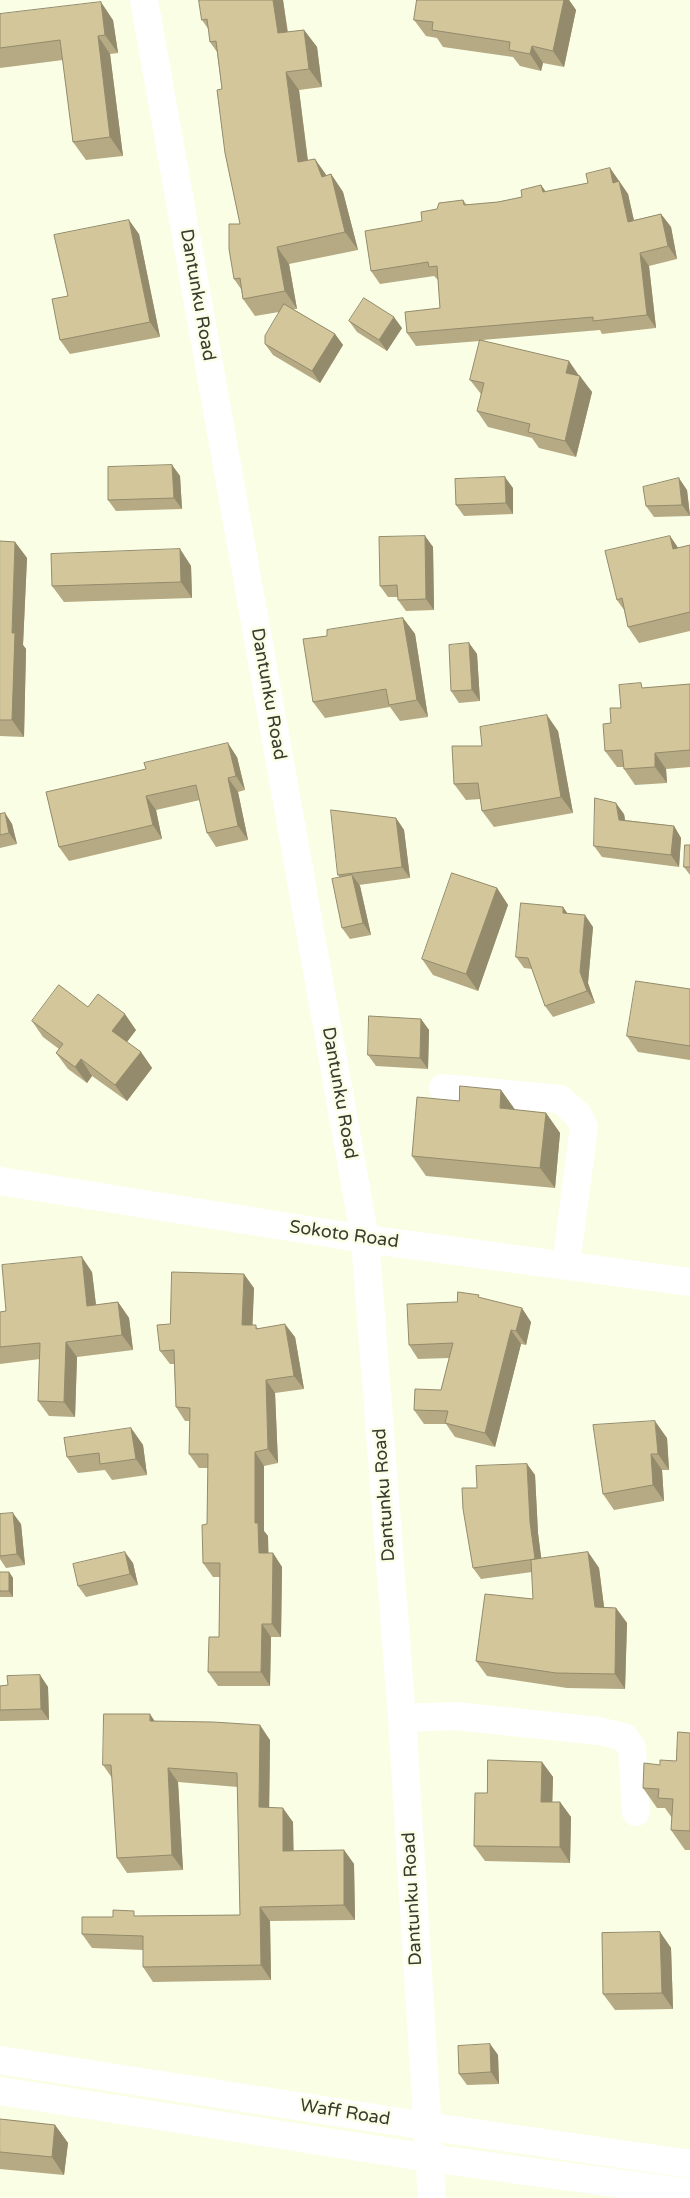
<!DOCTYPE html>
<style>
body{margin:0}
canvas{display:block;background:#fafee5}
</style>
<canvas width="690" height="2198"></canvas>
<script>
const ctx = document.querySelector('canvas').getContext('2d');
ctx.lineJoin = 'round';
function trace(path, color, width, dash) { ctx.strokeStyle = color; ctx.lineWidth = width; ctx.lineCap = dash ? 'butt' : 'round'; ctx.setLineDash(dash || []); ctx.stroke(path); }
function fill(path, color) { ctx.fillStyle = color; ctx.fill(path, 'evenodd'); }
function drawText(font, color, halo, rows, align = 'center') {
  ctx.font = font + ' "Varela Round",sans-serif'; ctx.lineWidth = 5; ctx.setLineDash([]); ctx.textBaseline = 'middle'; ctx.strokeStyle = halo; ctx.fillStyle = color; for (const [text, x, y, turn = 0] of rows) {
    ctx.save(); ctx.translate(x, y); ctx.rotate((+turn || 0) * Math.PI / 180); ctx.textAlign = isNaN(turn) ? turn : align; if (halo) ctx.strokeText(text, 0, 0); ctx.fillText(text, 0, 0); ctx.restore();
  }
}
const minor = new Path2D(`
 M144,0L365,1239L402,1718L432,2198
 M443,1088L560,1099L578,1115L584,1127L566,1265
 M0,1181L365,1239L690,1282
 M402,1718L455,1716L599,1731L624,1737L632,1748L636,1812
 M0,2060L426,2126L690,2164
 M0,2091L429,2158L690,2193`);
const wall = new Path2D(`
 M199,0H283L288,32L304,30L317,47L322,87L299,90L308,160L327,176L331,174L343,192L358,250L289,264L297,309H293L335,334L343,345L320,383L273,355L265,344L279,312L255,316L243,299L241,289L234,279L240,224L217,52L210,42L209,30L202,20Z
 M417,0H569L576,10L564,67L543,63L541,71L520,66L513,57L443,47L437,38L426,36L414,20Z
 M0,14L113,20L118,53L110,54L123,156L86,160L73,142L63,60L0,68Z
 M610,168L628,194L634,220L661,214L671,227L677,259L649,266L656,328L602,334L600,330L482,340L579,376L592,392L576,457L539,448L532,438L488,427L477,411L481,394L470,380L480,341L416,346L407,333L440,308L438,280L434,276L380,284L371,271L422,221L437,209L463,200L467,205L498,202L522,197L541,185L546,192L588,183Z
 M139,234L160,337L70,354L60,340L68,296Z
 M349,321L402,328L387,351L357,332Z
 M172,465L180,476L182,509L116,511L108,500Z
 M513,488V514L464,516L456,505Z
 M687,490L690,516L654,517L646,506Z
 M425,536L433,547L434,610L406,611L398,600V597H388L380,586Z
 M670,536L678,548L690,545V631L639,643L628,627L624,610L617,600Z
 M0,541L15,542L27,558L23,645L26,649L24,737L0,736Z
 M180,549L191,566L192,598L64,602L52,586Z
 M403,618L415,634L428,717L400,721L390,707L325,718L313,702L327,636Z
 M469,643L477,654L480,701L459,703L451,691Z
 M690,684V767L666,769L667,783L635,785L624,769V767H617L605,751L611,723L621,708L645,688Z
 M558,731L573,813L494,827L482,811L481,799L466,800L454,784L482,746Z
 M237,757L245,790L238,792L248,840L216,847L207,833L200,800L156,810L162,839L69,861L59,847L46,792Z
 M5,813L12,824L17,844L0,848V814Z
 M624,814L625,820L674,826L681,838L679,867L602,857L594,846Z
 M396,818L404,830L410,878L359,885L360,886L371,935L350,939L342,928L340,878L338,875Z
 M690,845V875L684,867Z
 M497,888L508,905L478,991L433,975L422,959Z
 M563,907L568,914L593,927L588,983L595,1003L553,1017L545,1006L532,969L524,968L516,957Z
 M690,989V1060L638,1052L627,1036Z
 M88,1007L136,1030L127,1042L141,1052L152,1068L127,1101L92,1076L87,1083L68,1069L56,1053L59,1049L43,1037L32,1021Z
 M421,1019L429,1030L428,1069L376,1066L368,1055Z
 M501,1090L515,1110L546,1113L560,1133L555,1188L426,1176L412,1156L459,1101Z
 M92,1272L96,1305L118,1302L129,1318L133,1350L77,1357L75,1417L49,1416L38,1401L40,1359L0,1364V1312L6,1311Z
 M254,1288L252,1325L258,1328L295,1337L304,1389L275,1393L278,1463L264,1466V1531L268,1536V1553H273L282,1567L281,1637H271L270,1686H218L208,1672L219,1637L220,1577H213L203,1563L207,1524L208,1468H199L189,1454L190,1421H185L176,1407L174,1364H170L160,1351Z
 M481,1298L531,1322L526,1345L521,1344L495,1447L455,1437L446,1424H424L414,1410L441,1390L449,1358L418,1359L409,1345L457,1302Z
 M131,1428L143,1445L147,1475L112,1480L105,1470L78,1473L67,1457Z
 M667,1438L669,1470H662L664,1501L614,1510L603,1494Z
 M527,1464L535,1475L538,1533L541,1559L588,1552L599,1568L604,1607L616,1608L627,1623L625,1689L567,1688L487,1676L476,1661L533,1599L532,1572L481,1579L473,1568L477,1488Z
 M0,1514L21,1524L25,1565L6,1568L0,1559Z
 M133,1563L138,1585L86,1597L78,1586Z
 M0,1572H9L13,1578V1597H0Z
 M40,1675L48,1687L49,1720L0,1721V1686L8,1685Z
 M155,1721L270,1740L269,1807L293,1822V1851L344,1850L354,1864L355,1920L270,1921L271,1980L153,1982L143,1967V1950L92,1948L82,1934L138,1916L240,1915L238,1787L178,1782L183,1870L127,1873L117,1858L112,1778L103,1765Z
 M690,1733V1850H685L671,1830L672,1818L665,1808H657L643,1788L660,1765L676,1761Z
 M542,1762L553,1777L552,1802H560L571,1817L570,1863L485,1861L474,1846L487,1793Z
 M660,1932L671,1948L673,2009L615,2010L603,1994Z
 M490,2044L498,2055L499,2084L467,2085L459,2074Z
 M0,2119L55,2125L68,2143L64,2175L0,2169Z`);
const shadedWall = new Path2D(`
 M273,0H283L290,51L278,33Z
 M564,0H569L576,10L564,67L553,51Z
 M101,2L113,20L118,53L105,35Z
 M304,30L317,47L322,87L309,69Z
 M98,36L110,54L123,156L110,137Z
 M532,46L543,63L541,71L530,54Z
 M286,72L299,90L310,180L298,162Z
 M315,159L327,176L322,177Z
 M610,168L619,181L613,183Z
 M331,174L343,192L358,250L345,232Z
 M619,181L628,194L637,235L628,222Z
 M541,185L550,198L543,192Z
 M661,214L671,227L677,259L668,246Z
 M129,220L139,234L160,337L150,322Z
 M277,247L289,264L297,309L285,291Z
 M640,253L649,266L656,328L647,315Z
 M394,317L402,328L387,351L379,340Z
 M335,334L343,345L320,383L312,371Z
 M569,361L580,377L566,373Z
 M580,376L592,392L576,457L565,441Z
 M172,465L180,476L182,509L174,498Z
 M505,477L513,488V514L506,503Z
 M679,478L687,490L690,516L682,505Z
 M425,536L433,547L434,610L426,599Z
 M670,536L681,552L673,549Z
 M15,542L27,558L23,645L26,649L24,737L12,720V633Z
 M180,549L191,566L192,598L181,582Z
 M403,618L415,634L428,717L417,700Z
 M469,643L477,654L480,701L472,690Z
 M547,715L558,731L573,813L561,797Z
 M228,743L237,757L245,790L236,776Z
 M655,753L666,769L667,783L655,767Z
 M228,778L238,792L248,840L238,826Z
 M146,796L156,810L162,839L153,825Z
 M616,803L624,814L627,831L619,820Z
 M5,813L12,824L17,844L9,833Z
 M396,818L404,830L410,878L402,867Z
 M674,826L681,838L679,867L671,855Z
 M352,875L360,886L371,935L363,923Z
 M497,888L508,905L478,991L466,974Z
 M563,907L571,919L563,913Z
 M585,915L593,927L588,983L595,1003L587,991L580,972Z
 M125,1014L136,1030L123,1047L112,1031Z
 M421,1019L429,1030L428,1069L420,1058Z
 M141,1052L152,1068L127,1101L115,1085Z
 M81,1059L92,1076L87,1083L75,1067Z
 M501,1090L516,1111L500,1108Z
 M546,1113L560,1133L555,1188L540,1168Z
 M82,1257L92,1272L98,1322L87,1306Z
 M244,1274L254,1288L252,1339L242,1325Z
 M118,1302L129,1318L133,1350L122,1335Z
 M522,1308L531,1322L526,1345L516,1331Z
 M285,1324L295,1337L304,1389L294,1376Z
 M511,1330L521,1344L495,1447L485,1433Z
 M66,1342L77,1357L75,1417L64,1402Z
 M266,1380L275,1393L278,1463L268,1449Z
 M655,1421L667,1438L669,1470L658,1454Z
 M131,1428L143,1445L147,1475L136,1459Z
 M255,1452L264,1466V1531L268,1536L269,1567L259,1553L255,1523Z
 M651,1454L662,1470L664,1501L653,1485Z
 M527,1464L535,1475L538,1533L543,1571L535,1559L530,1522Z
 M13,1513L21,1524L25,1565L17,1554Z
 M125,1552L133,1563L138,1585L130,1574Z
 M588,1552L599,1568L606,1622L595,1607Z
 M273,1553L282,1567L281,1637L272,1624Z
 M9,1572L13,1578V1597L9,1591Z
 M616,1608L627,1623L625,1689L615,1674Z
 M262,1624L271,1637L270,1686L261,1672Z
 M40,1675L48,1687L49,1720L41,1709Z
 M150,1714L160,1729L150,1721Z
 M260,1725L270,1740L269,1821L259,1807Z
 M542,1762L553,1777L552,1817L541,1802Z
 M168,1768L178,1782L183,1870L172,1855Z
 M560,1802L571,1817L570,1863L560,1847Z
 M283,1808L293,1822L294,1865L283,1851Z
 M344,1850L354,1864L355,1920L344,1905Z
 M260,1907L270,1921L271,1980L261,1965Z
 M660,1932L671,1948L673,2009L662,1993Z
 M490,2044L498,2055L499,2084L491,2072Z
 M55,2125L68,2143L64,2175L52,2157Z`);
const building = new Path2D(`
 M199,0H273L278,33L304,30L309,69L286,72L298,162L315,159L322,177L331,174L345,232L277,247L285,291L243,299L240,278L234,279L229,249V224H240L225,153L217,90L222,89L216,41L210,42L207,19L202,20Z
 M417,0H564L553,51L532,46L530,54L509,50L510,42L432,30L433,22L414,20Z
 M101,2L105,35L98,36L110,137L73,142L60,40L0,48V14Z
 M610,168L613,183L619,181L628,222L661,214L668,246L640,253L647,315L593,321V317L407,333L405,312L440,308L437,266L429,267L428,262L371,271L365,231L422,221L421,212L437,209L439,203L463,200L464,205L498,202L522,197L521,190L541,185L543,192L588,183L586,174Z
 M129,220L150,322L60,340L52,299L68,296L54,235Z
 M364,298L394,317L379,340L349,321Z
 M284,304L335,334L312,371L265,344V336Z
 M480,340L569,361L566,373L580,376L565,441L528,432L530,424L477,411L484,383L470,380Z
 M172,465L174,498L108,500V467Z
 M505,477L506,503L456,505L455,479Z
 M679,478L682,505L646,506L643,487Z
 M425,536L426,599L398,600L397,585L380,586L379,537Z
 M670,536L673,549L690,545V612L628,627L622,598L617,600L605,551Z
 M0,541L15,542L12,633H15L12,720H0Z
 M180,549L181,582L52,586L51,554Z
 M403,618L417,700L389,705L386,689L313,702L303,639L327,636V630Z
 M469,643L472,690L451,691L449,645Z
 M641,683L642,688L690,684V750L655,753V767L624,769L622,750L605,751L603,724L611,723L610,708H621L619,685Z
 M547,715L561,797L482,811L478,783L454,784L452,746H482L480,727Z
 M228,743L236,776L228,778L238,826L207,833L196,785L146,796L153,825L59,847L46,792L146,769L144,763Z
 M595,798L616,803L619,820L674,826L671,855L594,846Z
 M331,810L396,818L402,867L338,875Z
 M5,813L9,833L0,835V814Z
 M685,845H690V867H684Z
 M452,873L497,888L466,974L422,959Z
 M352,875L363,923L342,928L332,879Z
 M521,903L563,907V913L585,915L580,972L587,991L545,1006L528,958L516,957Z
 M636,981L690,989V1046L627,1036Z
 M59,985L88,1007L98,994L125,1014L112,1031L141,1052L115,1085L81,1059L75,1067L56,1053L63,1044L32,1021Z
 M369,1016L421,1019L420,1058L368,1055Z
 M460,1086L501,1090L500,1108L546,1113L540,1168L412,1156L417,1097L459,1101Z
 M82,1257L87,1306L118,1302L122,1335L66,1342L64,1402L38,1401L40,1343L0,1347V1312L6,1311L2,1265Z
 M172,1272L244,1274L242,1325H256V1329L285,1324L294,1376L266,1380L268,1449L255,1452V1523H258L259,1553H273L272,1624H262L261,1672H208L209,1637H219L220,1563H203L202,1525L207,1524L208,1454H189L190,1408L176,1407L174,1350L160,1351L157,1325L170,1324Z
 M458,1292L479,1295L478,1297L522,1308L516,1331L511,1330L485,1433L445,1423L448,1411L414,1410L415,1389L441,1390L453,1343L409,1345L407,1304L457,1302Z
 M655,1421L658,1454H651L653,1485L603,1494L593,1425Z
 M131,1428L136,1459L100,1464L99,1453L67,1457L64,1438Z
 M527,1464L530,1522L535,1559L473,1568L463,1509L462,1488H477L476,1466Z
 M13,1513L17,1554L0,1556V1514Z
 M125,1552L130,1574L78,1586L73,1564Z
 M588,1552L595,1607L616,1608L615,1674L556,1673L476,1661L485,1594L533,1599L531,1560Z
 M0,1572H9V1591H0Z
 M40,1675L41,1709L0,1710V1686L8,1685L7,1676Z
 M104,1714H150V1721L213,1722L260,1725L259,1807L283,1808V1851L344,1850V1905L260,1907L261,1965L143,1967V1936L82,1934V1917H113V1910L134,1911V1916L240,1915L237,1773L168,1768L172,1855L117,1858L111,1765H103Z
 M678,1732L690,1733V1831L671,1830L673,1799L658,1798L659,1789L643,1788L644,1763L660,1765V1760L676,1761Z
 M488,1760L542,1762L541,1802H560V1847L474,1846L475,1793H487Z
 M660,1932L662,1993L603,1994L602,1933Z
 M490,2044L491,2072L459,2074L458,2046Z
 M0,2119L55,2125L52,2157L0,2152Z`);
const streetNames = [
 ["Dantunku Road",197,295,80],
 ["Dantunku Road",268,694,80],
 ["Dantunku Road",339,1093,80],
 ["Sokoto Road",344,1235,8],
 ["Dantunku Road",385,1495,-94],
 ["Dantunku Road",413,1899,-93],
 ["Waff Road",345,2113,9]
];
trace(minor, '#fff', 28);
fill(wall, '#b5aa84');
fill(shadedWall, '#938b6c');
fill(building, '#d2c69a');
trace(building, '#938b6c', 1);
drawText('18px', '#393a30', '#fafee5', streetNames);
</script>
